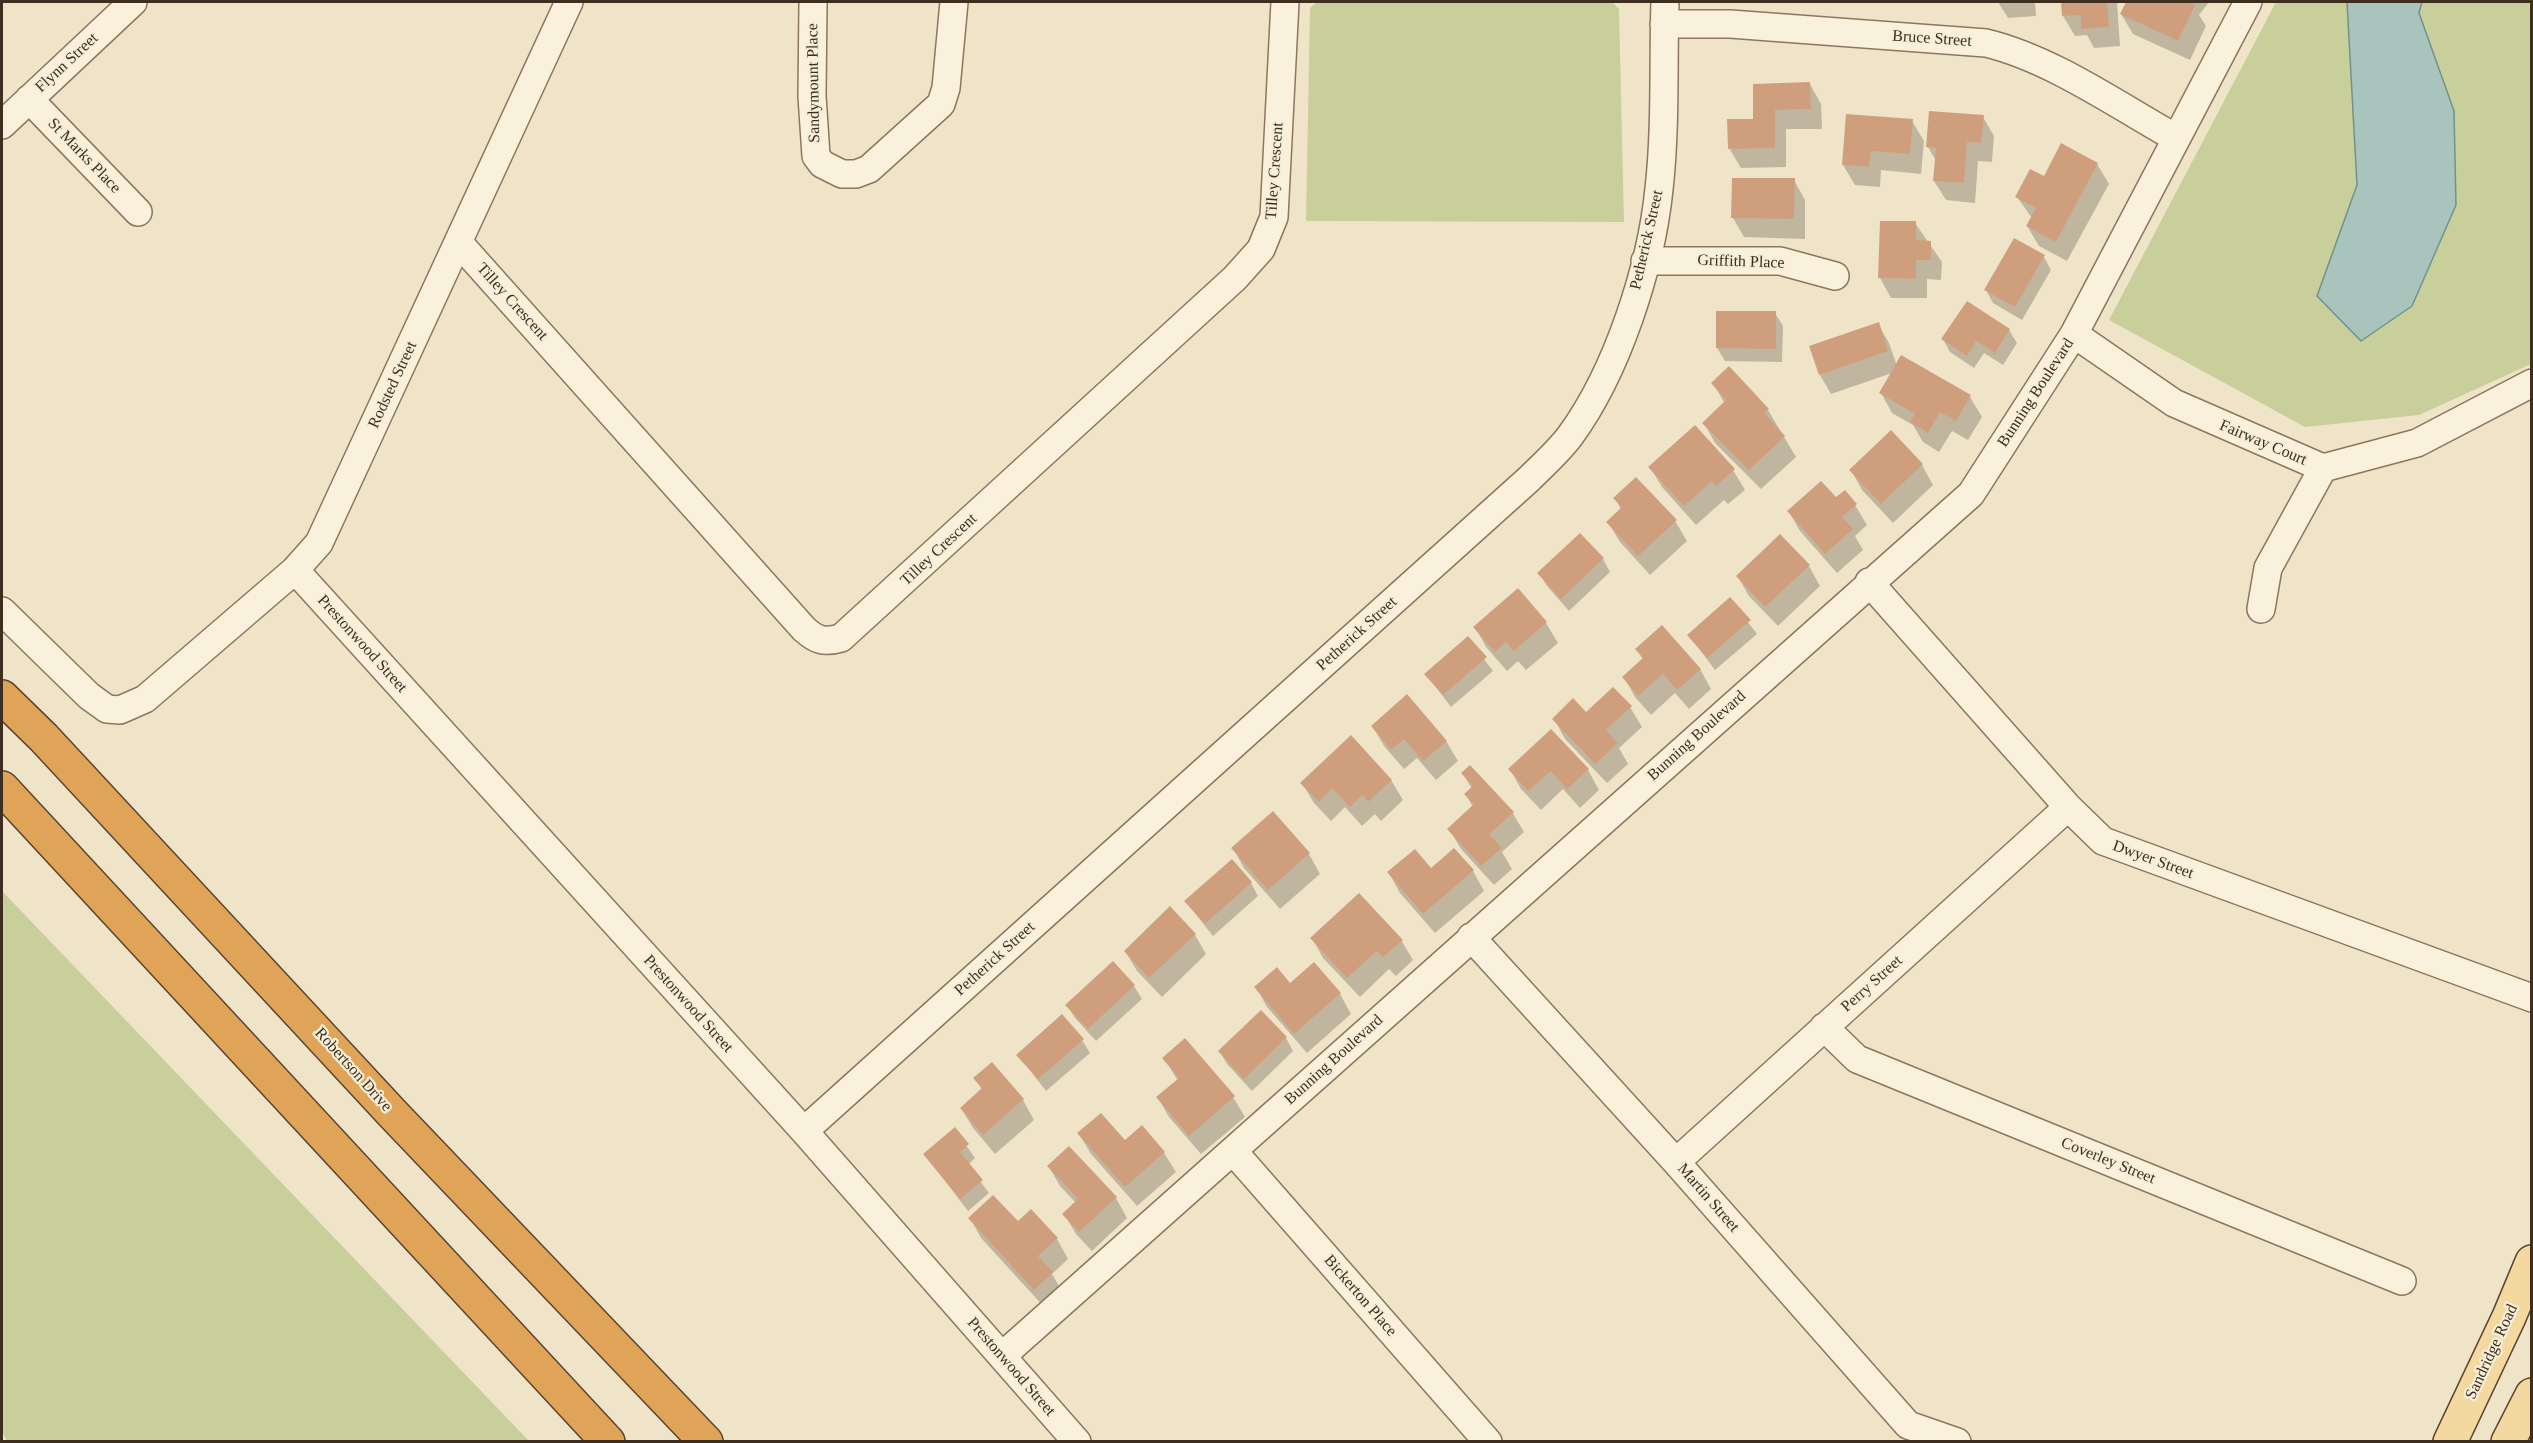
<!DOCTYPE html>
<style>
body{margin:0}
#map{position:relative;width:2533px;height:1443px;overflow:hidden;background:#f0e4c8;font-family:Georgia,serif}
canvas{display:block}
.frame{position:absolute;inset:0;border:3px solid #3d2e20;pointer-events:none}
</style>
<div id="map">
<canvas width="2533" height="1443"></canvas>
<div class="frame"></div>
</div>
<script>
const ctx = document.querySelector('canvas').getContext('2d');
ctx.lineJoin = 'round';
function fill(path, color) { ctx.fillStyle = color; ctx.fill(path, 'evenodd'); }
function trace(path, color, width, dash) { ctx.strokeStyle = color; ctx.lineWidth = width; ctx.lineCap = dash ? 'butt' : 'round'; ctx.setLineDash(dash || []); ctx.stroke(path); }
function drawText(font, color, halo, rows, align = 'center') {
  ctx.font = font + ' Georgia,serif'; ctx.lineWidth = 4.5; ctx.setLineDash([]); ctx.textBaseline = 'middle'; ctx.strokeStyle = halo; ctx.fillStyle = color; for (const [text, x, y, turn = 0] of rows) {
    ctx.save(); ctx.translate(x, y); ctx.rotate((+turn || 0) * Math.PI / 180); ctx.textAlign = isNaN(turn) ? turn : align; if (halo) ctx.strokeText(text, 0, 0); ctx.fillText(text, 0, 0); ctx.restore();
  }
}
const green = new Path2D(`
 M1317,2H1612L1619,9L1624,222L1306,221L1310,8Z
 M2276,2H2531V364L2419,415L2305,427L2109,320Z
 M2,891L529,1441H7L2,1431Z`);
const water = new Path2D(`
 M2347,2H2422L2419,13L2454,111L2456,205L2412,306L2361,341L2317,296L2357,185Z`);
const shadow = new Path2D(`
 M1998,2H2035L2036,16L2008,18Z
 M2062,2H2117L2120,46L2094,48L2087,35L2075,36L2063,16Z
 M2127,2H2209L2199,15L2206,26L2190,60L2133,34L2121,14Z
 M1810,84L1821,104L1822,129H1786V167L1741,168L1729,148L1755,120Z
 M1983,117L1994,136L1992,162L1978,161L1975,203L1946,200L1934,181L1936,161L1928,147Z
 M1912,121L1924,141L1921,174L1881,170L1880,187L1855,185L1843,165Z
 M2097,164L2109,184L2067,261L2039,246L2027,226L2032,218L2017,197L2044,178Z
 M1794,180L1805,200V239L1744,237L1733,218Z
 M1915,223L1942,262L1941,280L1927,279V298H1891L1880,278Z
 M2044,257L2051,270L2022,320L1993,303L1986,290Z
 M1775,313L1783,326L1782,362L1725,361L1717,348Z
 M1878,324L1889,343L1897,366L1970,397L1982,417L1968,440L1952,431L1939,452L1923,442L1913,425L1892,413L1881,393L1892,373L1831,394L1820,375Z
 M2009,330L2017,343L2003,365L1984,353L1974,368L1950,352L1943,339Z
 M1729,368L1768,410L1796,457L1761,489L1715,443L1704,423L1725,404L1713,383Z
 M1922,465L1933,485L1893,523L1862,490L1851,470Z
 M1650,467L1733,470L1745,490L1728,504L1724,500L1696,525L1662,487Z
 M1615,498L1675,521L1687,541L1650,575L1620,542L1608,522L1621,510Z
 M1836,500L1855,505L1867,525L1855,536L1863,550L1837,573L1800,531L1789,512Z
 M1580,535L1603,559L1610,572L1569,611L1547,586L1539,573Z
 M1809,566L1820,586L1778,626L1749,596L1738,577Z
 M1518,590L1546,623L1558,643L1526,670L1518,661L1507,671L1486,647L1475,627Z
 M1730,599L1757,634L1715,670L1689,635Z
 M1468,638L1493,671L1451,707L1426,674Z
 M1637,649L1700,669L1711,689L1689,709L1675,693L1651,715L1635,697L1624,677L1643,660Z
 M1630,707L1642,727L1619,748L1628,764L1607,783L1565,739L1554,719Z
 M1373,727L1446,741L1458,761L1436,780L1417,758L1404,769L1384,746Z
 M1510,769L1588,770L1599,790L1580,808L1563,789L1541,810L1521,789Z
 M1463,774L1512,812L1524,832L1502,852L1512,869L1494,885L1461,849L1449,829L1473,807L1466,795L1472,789Z
 M1391,780L1403,800L1381,821L1375,814L1362,826L1345,807L1331,821L1314,803L1302,783Z
 M1233,848L1309,854L1320,874L1280,909L1244,868Z
 M1454,850L1473,871L1484,891L1435,933L1400,893L1389,873L1431,870Z
 M1251,883L1258,896L1213,936L1186,902Z
 M1195,935L1206,954L1162,997L1137,971L1125,951Z
 M1312,938L1401,940L1413,960L1396,976L1389,969L1360,997L1323,958Z
 M1290,985L1340,994L1351,1014L1307,1053L1267,1007L1256,987Z
 M1134,986L1142,999L1096,1041L1075,1018L1067,1005Z
 M1261,1012L1286,1038L1293,1051L1252,1091L1227,1064L1220,1052Z
 M1082,1040L1090,1053L1046,1091L1018,1055Z
 M1164,1058L1233,1097L1245,1117L1201,1154L1169,1117L1158,1098L1178,1081Z
 M975,1078L1023,1100L1034,1120L995,1154L973,1128L961,1108L982,1090Z
 M955,1129L975,1158L968,1165L989,1193L968,1211L925,1155Z
 M1079,1134L1164,1153L1176,1172L1137,1206L1091,1154Z
 M1049,1167L1116,1198L1127,1218L1092,1251L1076,1234L1064,1214L1076,1203L1060,1186Z
 M1031,1211L1057,1239L1068,1259L1052,1274L1063,1293L1046,1309L981,1238L970,1218L1017,1224Z`);
const building = new Path2D(`
 M2061,2H2107L2109,27L2081,29V15L2062,16Z
 M2126,2H2188L2195,5L2178,41L2120,14Z
 M1810,82L1811,109L1775,110V148L1728,149L1727,119H1753V84Z
 M1929,111L1984,115L1981,143L1967,142L1964,183L1933,181L1936,148L1926,147Z
 M1846,114L1913,119L1910,154L1871,151L1869,167L1842,165Z
 M2061,143L2098,163L2056,242L2026,226L2036,208L2015,197L2030,169L2044,176Z
 M1732,178H1795L1794,219L1731,218Z
 M1880,221H1916V240L1931,241V260H1916V279L1878,278Z
 M2014,238L2045,255L2015,307L1984,290Z
 M1967,301L2010,329L1995,353L1976,341L1967,356L1941,339Z
 M1716,311H1776V349L1716,348Z
 M1879,322L1888,351L1819,375L1809,346Z
 M1901,355L1971,395L1956,421L1940,412L1928,433L1910,422L1915,414L1879,393Z
 M1729,366L1769,409L1764,413L1785,436L1749,470L1702,423L1726,400L1711,383Z
 M1695,425L1735,469L1716,486L1712,481L1684,506L1648,467Z
 M1891,430L1923,464L1881,504L1849,470Z
 M1636,477L1677,520L1638,556L1606,522L1622,507L1613,498Z
 M1821,481L1836,497L1845,490L1857,504L1842,517L1853,529L1825,554L1787,511Z
 M1580,533L1604,558L1561,599L1537,573Z
 M1780,534L1810,565L1765,607L1736,576Z
 M1518,588L1547,622L1514,651L1506,642L1495,652L1473,627Z
 M1730,597L1751,620L1707,658L1687,635Z
 M1662,625L1701,669L1677,690L1663,674L1638,696L1622,677L1643,658L1635,649Z
 M1468,636L1487,657L1443,695L1424,674Z
 M1613,687L1632,706L1606,730L1618,743L1595,764L1552,719L1573,698L1586,712Z
 M1407,694L1447,741L1423,761L1404,739L1391,750L1371,726Z
 M1551,729L1589,769L1567,789L1551,771L1528,791L1508,769Z
 M1351,735L1392,780L1368,802L1362,795L1350,807L1332,788L1319,802L1300,783Z
 M1470,765L1514,812L1489,834L1502,848L1481,866L1447,829L1474,804L1464,794L1473,786L1461,773Z
 M1273,811L1310,853L1268,890L1231,848Z
 M1454,848L1474,870L1423,914L1387,872L1415,849L1431,868Z
 M1232,859L1252,882L1205,924L1184,901Z
 M1359,893L1403,940L1383,957L1377,951L1347,978L1310,938Z
 M1170,906L1196,934L1149,978L1124,951Z
 M1113,961L1135,985L1088,1029L1065,1005Z
 M1314,962L1341,993L1294,1034L1254,987L1277,967L1290,983Z
 M1261,1010L1287,1037L1244,1079L1218,1051Z
 M1062,1014L1084,1039L1038,1079L1016,1055Z
 M1185,1038L1235,1096L1189,1136L1156,1097L1179,1078L1162,1058Z
 M992,1062L1024,1099L983,1135L960,1108L982,1088L973,1078Z
 M1101,1113L1125,1140L1142,1125L1165,1152L1125,1187L1077,1133Z
 M955,1127L969,1144L960,1152L983,1180L960,1199L923,1154Z
 M1069,1146L1117,1197L1079,1232L1062,1214L1078,1199L1047,1166Z
 M993,1195L1018,1221L1031,1209L1058,1238L1038,1256L1053,1272L1034,1290L968,1218Z`);
const minor = new Path2D(`
 M813,2L812,96L816,156L822,164L842,174H856L869,169L941,104L946,88L954,2
 M1664,24H1730L1986,43C2052,59 2117,105 2176,138
 M29,99L138,212
 M2,125L133,2
 M459,243L804,629C816,640 824,643 841,638L1235,278L1261,249L1274,217L1285,2
 M1645,261H1780L1835,276
 M2074,334L2174,403L2323,468L2417,443L2532,383
 M295,570L804,1131L1077,1442
 M1869,582L2068,807L2103,841L2532,998
 M2261,609L2268,568L2323,468
 M2,611L89,696L107,709L120,710L145,699L295,570L319,543L569,2
 M1471,937L1676,1162L1908,1425L1957,1442
 M1824,1027L1857,1059L2402,1281
 M804,1131L1529,479C1543,465 1558,452 1570,436C1617,372 1651,268 1659,189C1666,127 1663,63 1665,2
 M1233,1151L1488,1442
 M1676,1162L2068,807
 M1002,1356L1971,494L2074,334L2248,2`);
const major = new Path2D(`
 M2450,1442L2509,1317L2532,1262
 M2508,1442L2532,1395`);
const highway = new Path2D(`
 M2,697L44,738L392,1113L706,1442
 M2,788L608,1442`);
const streetNames = [
 ["Bruce Street",1932,39,4],
 ["Flynn Street",67,63,-43],
 ["Sandymount Place",814,83,-91],
 ["St Marks Place",84,156,46],
 ["Tilley Crescent",1275,171,-86],
 ["Petherick Street",1647,240,-77],
 ["Griffith Place",1741,262,2],
 ["Tilley Crescent",512,302,48],
 ["Rodsted Street",393,385,-65],
 ["Bunning Boulevard",2036,393,-57],
 ["Fairway Court",2263,443,23],
 ["Tilley Crescent",939,550,-43],
 ["Petherick Street",1357,634,-42],
 ["Prestonwood Street",362,644,48],
 ["Bunning Boulevard",1697,736,-42],
 ["Dwyer Street",2153,860,20],
 ["Petherick Street",995,959,-42],
 ["Perry Street",1872,984,-42],
 ["Prestonwood Street",688,1004,48],
 ["Bunning Boulevard",1334,1060,-42],
 ["Robertson Drive",353,1070,48],
 ["Coverley Street",2108,1161,22],
 ["Martin Street",1708,1198,49],
 ["Bickerton Place",1360,1296,49],
 ["Sandridge Road",2492,1352,-65],
 ["Prestonwood Street",1011,1367,49]
];
fill(green, '#c9cf9b');
fill(water, '#a9c4bc');
trace(water, '#6f938a', 1.5);
fill(shadow, '#0003');
fill(building, '#cf9f7d');
trace(minor, '#8d765c', 30);
trace(major, '#5b4430', 36);
trace(highway, '#5b4430', 36);
trace(minor, '#faf1dc', 27);
trace(major, '#f3d9a0', 33);
trace(highway, '#e0a458', 33);
drawText('16px', '#3d2e20', '#f7eed8', streetNames);
</script>
